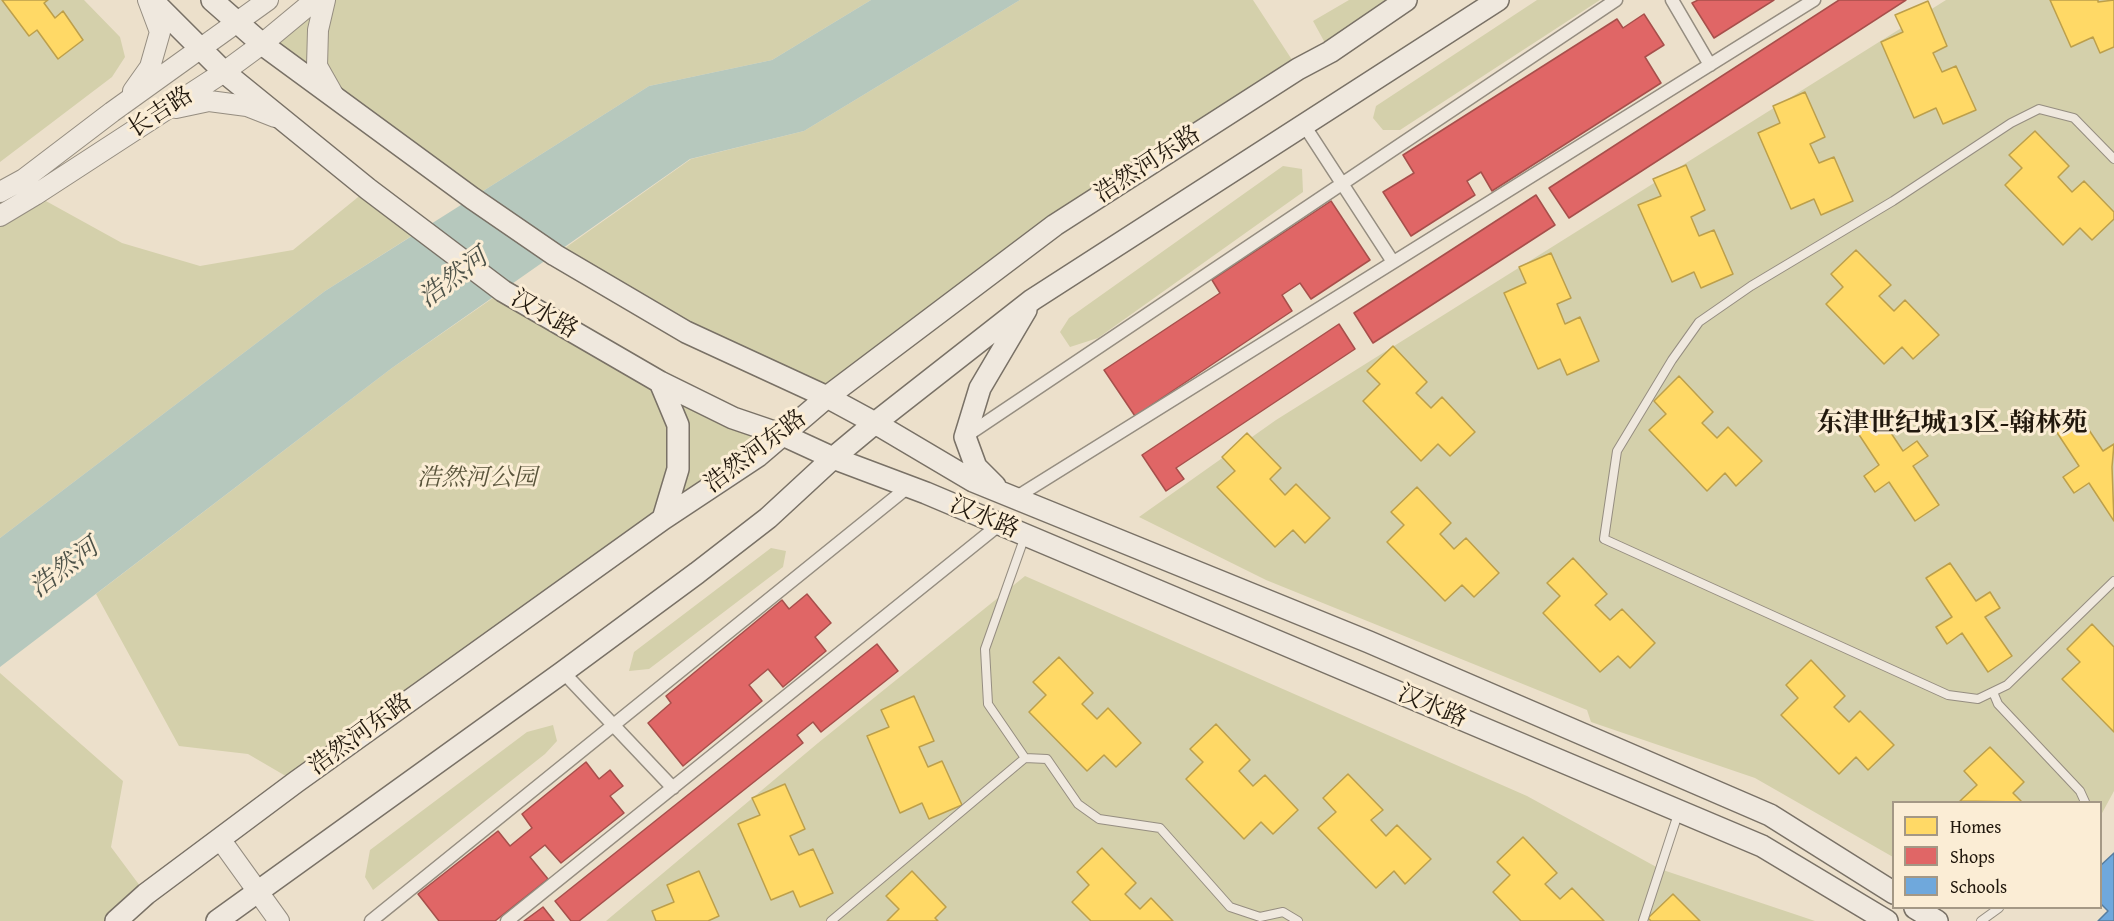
<!DOCTYPE html>
<meta charset="utf-8">
<style>
body{margin:0}
#map{position:relative;width:2114px;height:921px;overflow:hidden;background:#ece0cb;font-family:"Gentium Book Plus",serif}
canvas{display:block}
.legend{position:absolute;left:1892px;top:801px;width:210px;height:108px;box-sizing:border-box;background:#fbedd5;border:2px solid #a49885;margin:0;padding:8px 10px;list-style:none;font-size:18px;color:#21180d}
.legend li{display:flex;align-items:center;gap:12px;height:30px}
.legend b{width:30px;border:2px solid #a49885}
</style>
<div id="map">
<canvas width="2114" height="921"></canvas>
<ul class="legend">
<li><b style="height:16px;background:#ffd966"></b>Homes</li>
<li><b style="height:16px;background:#e06666"></b>Shops</li>
<li><b style="height:16px;background:#6fa8dc"></b>Schools</li>
</ul>
</div>
<script>
const ctx = document.querySelector('canvas').getContext('2d');
ctx.lineJoin = 'round';
function fill(path, color) { ctx.fillStyle = color; ctx.fill(path, 'evenodd'); }
function trace(path, color, width, dash) { ctx.strokeStyle = color; ctx.lineWidth = width; ctx.lineCap = dash ? 'butt' : 'round'; ctx.setLineDash(dash || []); ctx.stroke(path); }
function drawText(font, color, halo, rows, align = 'center') {
  ctx.font = font + ' "Gentium Book Plus","Noto Serif SC",serif'; ctx.lineWidth = 6; ctx.setLineDash([]); ctx.textBaseline = 'middle'; ctx.strokeStyle = halo; ctx.fillStyle = color; for (const [text, x, y, turn = 0] of rows) {
    ctx.save(); ctx.translate(x, y); ctx.rotate((+turn || 0) * Math.PI / 180); ctx.textAlign = isNaN(turn) ? turn : align; if (halo) ctx.strokeText(text, 0, 0); ctx.fillText(text, 0, 0); ctx.restore();
  }
}
const green = new Path2D(`
 M0,0H84L120,37L125,57L112,77L0,162Z
 M315,0H871L772,60L649,86L472,198L262,44Z
 M1020,0H1253L1298,69L1055,225L827,397L555,255L691,159L804,131Z
 M1349,0H1406L1330,52L1313,21Z
 M1537,0H1600L1400,130H1383L1373,118L1376,106Z
 M1946,0H2114V791L2101,815L2100,802H1894L1893,857L1755,778L1591,722L1587,710L1266,580L1139,517L1276,420Z
 M1283,166L1302,169L1303,192L1098,338L1070,347L1060,332L1069,318Z
 M368,189L421,230L325,291L0,538V216L35,195L122,243L200,266L293,250Z
 M503,291L783,435L296,782L248,754L179,746L96,594L392,368Z
 M771,548L786,551L783,567L649,669L629,671L634,652Z
 M1025,576L1527,796L1660,869L1815,921H606L818,743Z
 M0,673L123,781L111,847L146,894L116,921H0Z
 M553,725L557,741L545,754L373,890L365,877L370,850L527,732Z`);
const water = new Path2D(`
 M871,0H1020L804,131L690,159L392,368L0,667V538L325,291L649,86L772,60Z`);
const homes = new Path2D(`
 M2,0H48L44,3L55,18L63,11L83,40L58,59L37,30L29,36Z
 M2050,0H2098V2L2114,0V47L2100,53L2093,37L2071,47Z
 M1928,1L1947,46L1933,53L1942,72L1956,66L1976,110L1943,124L1936,108L1914,118L1881,42L1903,32L1895,15Z
 M1805,92L1825,137L1810,144L1819,163L1834,157L1853,201L1821,215L1814,199L1791,209L1758,133L1780,123L1773,106Z
 M2035,131L2069,166L2058,177L2072,192L2084,181L2114,212V219L2092,240L2080,228L2063,245L2005,185L2022,168L2009,155Z
 M1686,165L1705,210L1691,217L1699,236L1714,230L1733,274L1701,288L1694,272L1672,282L1638,205L1661,196L1653,179Z
 M1856,250L1891,285L1879,296L1894,311L1905,300L1939,335L1913,359L1902,347L1884,364L1826,304L1843,287L1831,274Z
 M1551,253L1571,298L1557,304L1565,324L1580,317L1599,361L1567,375L1560,359L1538,369L1504,293L1526,283L1519,267Z
 M1393,346L1427,382L1416,393L1431,408L1442,397L1475,432L1450,456L1438,444L1421,461L1363,401L1380,384L1367,371Z
 M1679,376L1713,412L1702,423L1717,438L1728,427L1762,461L1736,486L1725,473L1707,491L1649,430L1666,414L1654,401Z
 M1877,412L1903,451L1917,441L1928,456L1913,466L1939,505L1915,521L1889,482L1875,492L1864,476L1879,465L1854,427Z
 M2077,412L2103,451L2114,444L2112,467L2114,521L2089,483L2074,493L2063,477L2079,466L2054,428Z
 M1247,433L1281,468L1270,479L1285,495L1296,484L1330,518L1305,543L1293,530L1275,547L1217,487L1235,471L1222,457Z
 M1417,487L1451,523L1440,534L1454,549L1466,538L1499,573L1474,597L1462,585L1445,601L1387,542L1404,525L1391,512Z
 M1573,558L1607,594L1595,605L1610,620L1622,609L1655,643L1630,668L1618,656L1600,672L1543,613L1560,596L1547,583Z
 M1950,563L1976,601L1990,592L2000,608L1985,617L2012,656L1988,672L1962,633L1947,644L1936,627L1952,617L1926,578Z
 M2092,624L2114,647V732L2062,679L2080,662L2067,649Z
 M1059,657L1093,693L1082,704L1097,719L1108,708L1141,743L1116,767L1104,755L1087,771L1029,712L1046,695L1033,682Z
 M1811,660L1845,696L1834,707L1849,722L1860,711L1894,745L1868,770L1856,757L1839,774L1781,715L1798,698L1786,685Z
 M914,696L934,741L919,747L928,767L942,761L962,805L929,819L922,803L900,813L867,736L889,727L881,710Z
 M1216,724L1250,760L1239,771L1253,786L1265,775L1298,810L1273,834L1261,822L1244,839L1186,779L1203,762L1190,749Z
 M1990,747L2024,782L2013,793L2022,802L1960,801L1977,785L1964,771Z
 M1348,774L1383,810L1371,820L1386,836L1397,825L1431,859L1405,884L1394,871L1376,888L1318,828L1336,812L1323,798Z
 M785,784L805,829L790,836L799,855L813,849L833,893L800,907L793,891L771,900L738,824L760,815L752,798Z
 M1523,837L1557,873L1545,884L1560,899L1572,888L1604,921H1521L1493,892L1510,875L1497,862Z
 M1102,848L1136,883L1125,894L1140,909L1151,898L1173,921H1091L1072,902L1089,885L1077,872Z
 M699,871L719,916L708,921H656L652,911L674,902L667,885Z
 M912,871L946,907L935,918L938,921H887L899,909L886,896Z
 M1673,894L1700,921H1651L1648,918Z`);
const shops = new Path2D(`
 M1698,0H1774L1714,38L1692,3Z
 M1839,0H1906L1569,218L1549,188Z
 M1644,14L1664,45L1645,57L1661,83L1492,191L1481,172L1467,181L1475,195L1411,236L1383,192L1414,173L1403,155L1617,19L1623,28Z
 M1536,195L1555,225L1373,343L1354,313Z
 M1331,201L1370,260L1311,299L1300,283L1282,295L1292,311L1135,416L1104,370L1220,293L1212,280Z
 M1339,324L1355,349L1176,468L1184,479L1166,491L1142,455Z
 M807,594L831,623L815,637L826,651L783,687L768,669L749,685L762,701L683,766L648,723L671,703L666,696L782,600L789,609Z
 M877,644L898,671L821,732L813,722L797,735L803,743L579,921H571L555,901Z
 M586,762L599,779L610,770L623,786L610,796L624,813L561,863L545,845L530,857L548,879L495,921H439L418,894L498,831L510,846L532,828L522,814Z
 M543,907L554,921H524Z`);
const schools = new Path2D(`
 M2114,853V921H2098L2108,911L2100,903V866Z`);
const service = new Path2D(`
 M2114,159L2074,118L2039,109L2011,123L1893,201L1751,286L1699,322L1672,360L1617,451L1604,539L1948,695L1978,699L2007,685L2114,581
 M1025,536L985,649L988,704L1025,758
 M1993,692L1998,704L2080,791L2085,802
 M831,921L1025,758L1047,759L1078,804L1099,819L1160,828L1230,907L1260,917L1283,912L1298,921
 M1643,921L1679,811
 M1981,921L1999,908`);
const pedestrian = new Path2D(`
 M1672,0L1710,65
 M1304,125L1393,262
 M966,436L1616,0
 M1015,498L1814,0
 M563,672L673,788
 M371,921L908,487
 M507,921L1000,524`);
const tertiary = new Path2D(`
 M325,0L318,30L317,66L334,96
 M133,91L150,67L160,32L148,0
 M176,108L209,101L247,106L275,117
 M0,192L24,179L112,112L268,0
 M0,216L35,195L224,72L262,44L315,0
 M220,839L279,921`);
const secondary = new Path2D(`
 M152,0L224,72L368,189L503,291L660,382L733,418L783,435L833,458L926,493L1762,846L1887,921
 M212,0L262,44L472,198L555,255L686,332L827,397L875,423L973,481L1369,642L1770,815L1894,893
 M660,382L678,425V469L663,519
 M995,486L976,467L965,437L980,388L1026,310
 M1915,908L1937,921
 M116,921L146,894L296,782L663,519L758,456L827,397L1055,225L1298,69L1330,52L1406,0
 M217,921L563,672L697,573L768,518L833,458L875,423L1032,300L1498,0`);
const streetNames = [
 ["长吉路",161,113,-33],
 ["浩然河东路",1148,165,-33],
 ["汉水路",544,315,30],
 ["浩然河东路",756,452,-37],
 ["汉水路",984,518,23],
 ["汉水路",1432,707,23],
 ["浩然河东路",361,735,-36]
];
const parkNames = [
 ["浩然河公园",477,479]
];
const waterNames = [
 ["浩然河",454,279,-37],
 ["浩然河",65,569,-37]
];
const neighbourhoodNames = [
 ["东津世纪城13区-翰林苑",1952,424]
];
fill(green, '#d4d0ab');
fill(water, '#b6c8bd');
fill(homes, '#ffd966');
trace(homes, '#bc9f4b', 1.5);
fill(shops, '#e06666');
trace(shops, '#a74f4b', 1.5);
fill(schools, '#6fa8dc');
trace(schools, '#587d9e', 1.5);
trace(service, '#958d80', 10);
trace(pedestrian, '#958d80', 15);
trace(tertiary, '#958d80', 22);
trace(secondary, '#797166', 24);
trace(service, '#efe8de', 8);
trace(pedestrian, '#efe8de', 12);
trace(tertiary, '#efe8de', 20);
trace(secondary, '#efe8de', 21);
drawText('24px', '#21180d', '#fbedd5', streetNames);
drawText('italic 24px', '#59543b', '#fbedd5', parkNames);
drawText('italic 26px', '#4d5248', '#fbedd5', waterNames);
drawText('bold 26px', '#21180d', '#fbedd5', neighbourhoodNames);
</script>
